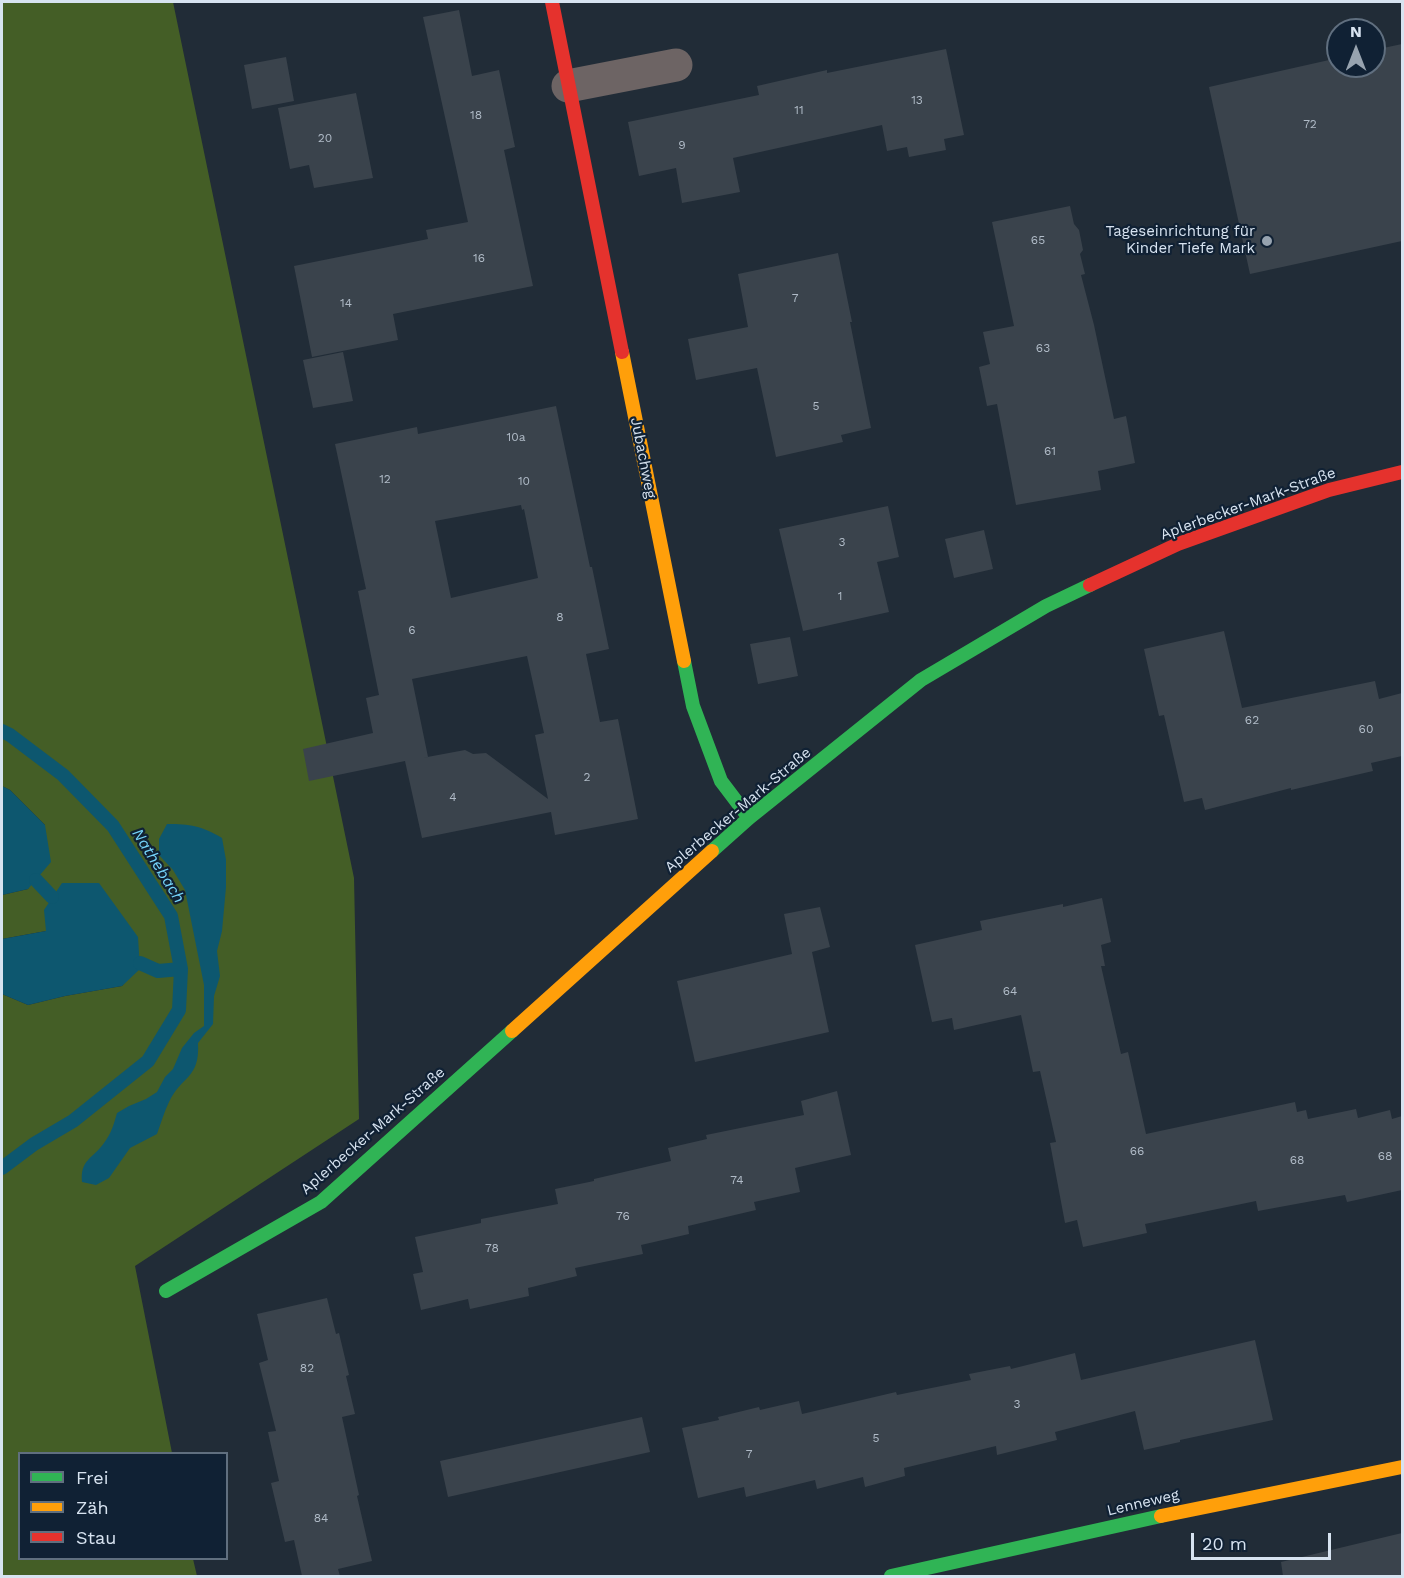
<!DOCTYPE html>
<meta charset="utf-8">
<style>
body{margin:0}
#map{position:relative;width:1404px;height:1578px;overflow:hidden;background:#212c37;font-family:"Work Sans",sans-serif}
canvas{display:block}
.frame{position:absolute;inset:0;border:3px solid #d7e3f0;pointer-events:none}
.legend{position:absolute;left:18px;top:1452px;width:210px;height:108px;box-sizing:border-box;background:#102134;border:2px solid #606f7f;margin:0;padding:8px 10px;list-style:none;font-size:18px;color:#d7e3f0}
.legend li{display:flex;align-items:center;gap:12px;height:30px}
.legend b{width:30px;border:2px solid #606f7f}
.north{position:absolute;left:1326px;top:18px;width:60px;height:60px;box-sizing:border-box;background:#102134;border:2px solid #606f7f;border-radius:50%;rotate:0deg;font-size:16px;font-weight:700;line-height:24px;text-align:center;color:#d7e3f0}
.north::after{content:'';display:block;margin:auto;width:21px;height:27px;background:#97a3af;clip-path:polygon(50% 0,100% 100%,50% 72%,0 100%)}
.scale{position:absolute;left:1191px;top:1533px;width:140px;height:27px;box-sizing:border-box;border:3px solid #d7e3f0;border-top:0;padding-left:8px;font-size:18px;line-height:21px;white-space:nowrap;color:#d7e3f0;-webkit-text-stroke:4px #102134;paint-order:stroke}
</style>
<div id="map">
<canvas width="1404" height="1578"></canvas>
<div class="frame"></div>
<ul class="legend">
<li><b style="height:8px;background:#30b455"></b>Frei</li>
<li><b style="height:8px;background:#ff9f0a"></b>Zäh</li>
<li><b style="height:8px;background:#e5322d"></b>Stau</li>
</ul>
<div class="north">N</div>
<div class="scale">20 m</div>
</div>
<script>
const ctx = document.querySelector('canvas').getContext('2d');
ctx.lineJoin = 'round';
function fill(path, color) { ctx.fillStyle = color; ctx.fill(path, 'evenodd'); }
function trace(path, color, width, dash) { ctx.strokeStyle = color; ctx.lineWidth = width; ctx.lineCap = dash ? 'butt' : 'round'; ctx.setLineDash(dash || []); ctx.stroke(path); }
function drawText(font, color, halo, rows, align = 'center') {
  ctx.font = font + ' "Work Sans",sans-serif'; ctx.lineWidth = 4.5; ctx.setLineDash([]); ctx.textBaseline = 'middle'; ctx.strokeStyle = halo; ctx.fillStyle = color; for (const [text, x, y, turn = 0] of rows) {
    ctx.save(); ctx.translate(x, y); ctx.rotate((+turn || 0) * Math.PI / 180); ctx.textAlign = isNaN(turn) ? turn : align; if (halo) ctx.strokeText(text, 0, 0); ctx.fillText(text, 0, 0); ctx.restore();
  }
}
const forest = new Path2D(`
 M2,2H173L354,878L359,1119L135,1266L172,1453L20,1454V1558L193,1559L197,1576H2V994L28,1005L65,996L122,986L140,963L46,931L2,939V895L28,889L45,825L10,790L2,786Z`);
const water = new Path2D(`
 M2,786L10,790L45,825L51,862L28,889L2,895Z
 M167,824C190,824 202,826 222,838L226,860V887L222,931L217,951L220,976L214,996L213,1024L198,1043C200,1079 182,1075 169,1102C164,1112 161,1123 157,1134L130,1148L109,1178L96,1185L82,1182C80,1159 93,1159 104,1143C111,1134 114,1124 117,1113L129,1106L146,1099L157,1092L165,1077L173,1069L182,1048L194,1033L204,1026V985L185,890L173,870L159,855V839Z
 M62,883H99L138,937L140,969L122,986L65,996L28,1005L2,994V939L46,931L44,910Z`);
const stream = new Path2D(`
 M2,731L10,735L63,775L113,826L171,916L181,969L179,1010L148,1061L73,1121L34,1144L2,1168
 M36,880L52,897
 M140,963L158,971L181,969`);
const building = new Path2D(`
 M459,10L472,76L499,70L515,147L504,150L533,286L393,314L398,340L312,357L294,266L428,239L426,230L468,222L423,17Z
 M1402,44V241L1250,274L1209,87L1338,58V66H1374V50Z
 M946,49L964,135L944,139L946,150L909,157L907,147L887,151L882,125L733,158L740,192L682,203L676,168L639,176L628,122L759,95L757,86L827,70V73Z
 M286,57L294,101L252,109L244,65Z
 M356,93L373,178L314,188L309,165L290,169L278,108Z
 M1070,206L1074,224L1079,230L1083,250L1080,254L1085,274L1081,275L1094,325L1114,419L1126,416L1135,463L1098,471L1101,490L1016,505L997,404L987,406L979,367L990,364L983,332L1014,326L992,222Z
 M838,253L852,322H850L871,428L841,435L843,442L776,457L757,368L696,380L688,339L748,327L738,274Z
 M343,352L353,401L313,408L303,360Z
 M556,406L590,567H592L609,649L586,654L600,722L618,719L638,819L555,835L551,812L422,838L405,761L309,781L303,749L373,733L366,698L379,695L358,591L366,589L335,444L417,427L418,434ZM521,505L522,510L524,509L538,578L451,598L435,521ZM527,656L544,733L535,735L548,799L486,753L473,754L465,750L422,758L428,757L412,679Z
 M888,506L899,557L877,562L889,612L803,631L779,529Z
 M984,530L993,569L954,578L945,539Z
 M1224,631L1242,708L1375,681L1379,699L1402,693V756L1371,763L1373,771L1291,790V788L1205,810L1202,798L1184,802L1164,715L1159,716L1144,649Z
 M790,637L798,676L758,684L750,644Z
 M1102,898L1111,942L1101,945L1105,966H1101L1121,1054L1128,1052L1146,1134L1295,1102L1297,1112L1306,1110L1308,1119L1356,1109L1358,1118L1390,1110L1392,1119L1402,1116V1190L1347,1202L1345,1195L1258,1211L1256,1201L1145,1224L1147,1233L1083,1247L1077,1220L1065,1223L1050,1143L1056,1142L1040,1071L1033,1072L1021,1015L954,1030L952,1018L932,1022L915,945L982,930L980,921L1063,904V907Z
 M820,907L830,947L812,952L829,1032L695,1062L677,981L792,954L784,914Z
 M837,1091L851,1155L795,1168L800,1192L754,1202L756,1210L688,1226L689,1234L641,1245L643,1254L575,1268L577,1276L528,1288L529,1296L470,1309L468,1299L421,1310L413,1274L423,1272L415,1237L481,1223V1219L558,1204L555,1189L594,1181V1179L671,1161L668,1148L707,1139L706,1135L804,1115L801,1101Z
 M327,1298L336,1334L339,1333L349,1375L346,1376L355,1414L342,1417L359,1495L357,1496L372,1561L338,1569L340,1576H302L294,1540L285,1542L271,1483L279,1481L268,1432L276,1431L259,1363L268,1360L257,1314Z
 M1255,1340L1273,1420L1180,1440V1442L1144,1450L1135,1411L1055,1432L1057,1440L997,1455L996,1446L904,1468L905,1476L865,1487L863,1477L817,1489L815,1480L746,1497L744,1487L698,1498L682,1428L719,1420L718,1417L759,1407L760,1410L799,1401L802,1414L896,1392L897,1395L971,1380L969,1374L1010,1366L1011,1369L1075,1353L1081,1380Z
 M642,1417L650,1452L448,1497L440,1461Z
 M1402,1533V1576H1283L1281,1562Z`);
const street = new Path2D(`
 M568,86L676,65`);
const fast = new Path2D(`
 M684,661L693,706L721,781L749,818
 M712,851L749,818L921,680L1046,606L1090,585
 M166,1291L321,1202L512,1031
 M891,1576L1161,1516`);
const slow = new Path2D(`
 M622,352L684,661
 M512,1031L712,851
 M1161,1516L1402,1467`);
const jam = new Path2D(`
 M552,2L622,352
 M1090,585L1178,544L1329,490L1402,472`);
const markers = [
 [1267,241,6,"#97a3af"]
];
const numberNames = [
 ["13",917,100],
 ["11",799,110],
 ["18",476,115],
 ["72",1310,124],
 ["20",325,138],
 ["9",682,145],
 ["65",1038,240],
 ["16",479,258],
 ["7",795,298],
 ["14",346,303],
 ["63",1043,348],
 ["5",816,406],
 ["10a",516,437],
 ["61",1050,451],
 ["12",385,479],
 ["10",524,481],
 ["3",842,542],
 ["1",840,596],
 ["8",560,617],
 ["6",412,630],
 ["62",1252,720],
 ["60",1366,729],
 ["2",587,777],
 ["4",453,797],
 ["64",1010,991],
 ["66",1137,1151],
 ["68",1385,1156],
 ["68",1297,1160],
 ["74",737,1180],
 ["76",623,1216],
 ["78",492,1248],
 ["82",307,1368],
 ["3",1017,1404],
 ["5",876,1438],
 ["7",749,1454],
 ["84",321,1518]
];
const poiNames = [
 ["Tageseinrichtung für",1255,232],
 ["Kinder Tiefe Mark",1255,249]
];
const streetNames = [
 ["Jubachweg",643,458,79],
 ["Aplerbecker-Mark-Straße",1248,504,-20],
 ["Aplerbecker-Mark-Straße",738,810,-40],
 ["Aplerbecker-Mark-Straße",373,1131,-41],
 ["Lenneweg",1143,1503,-13]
];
const waterNames = [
 ["Nathebach",158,866,58]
];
fill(forest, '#445e26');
fill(water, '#0d576f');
trace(stream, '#0d576f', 14);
fill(building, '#3a434c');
trace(street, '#6d6464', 33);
trace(fast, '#30b455', 14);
trace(slow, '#ff9f0a', 14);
trace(jam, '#e5322d', 14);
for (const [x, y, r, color] of markers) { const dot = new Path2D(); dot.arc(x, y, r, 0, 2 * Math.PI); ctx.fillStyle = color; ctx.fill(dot); trace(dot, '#102134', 2); }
drawText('12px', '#b0bbc7', null, numberNames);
drawText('15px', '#d7e3f0', '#102134', poiNames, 'right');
drawText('15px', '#d7e3f0', '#102134', streetNames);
drawText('italic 16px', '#75d4fa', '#102134', waterNames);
</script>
